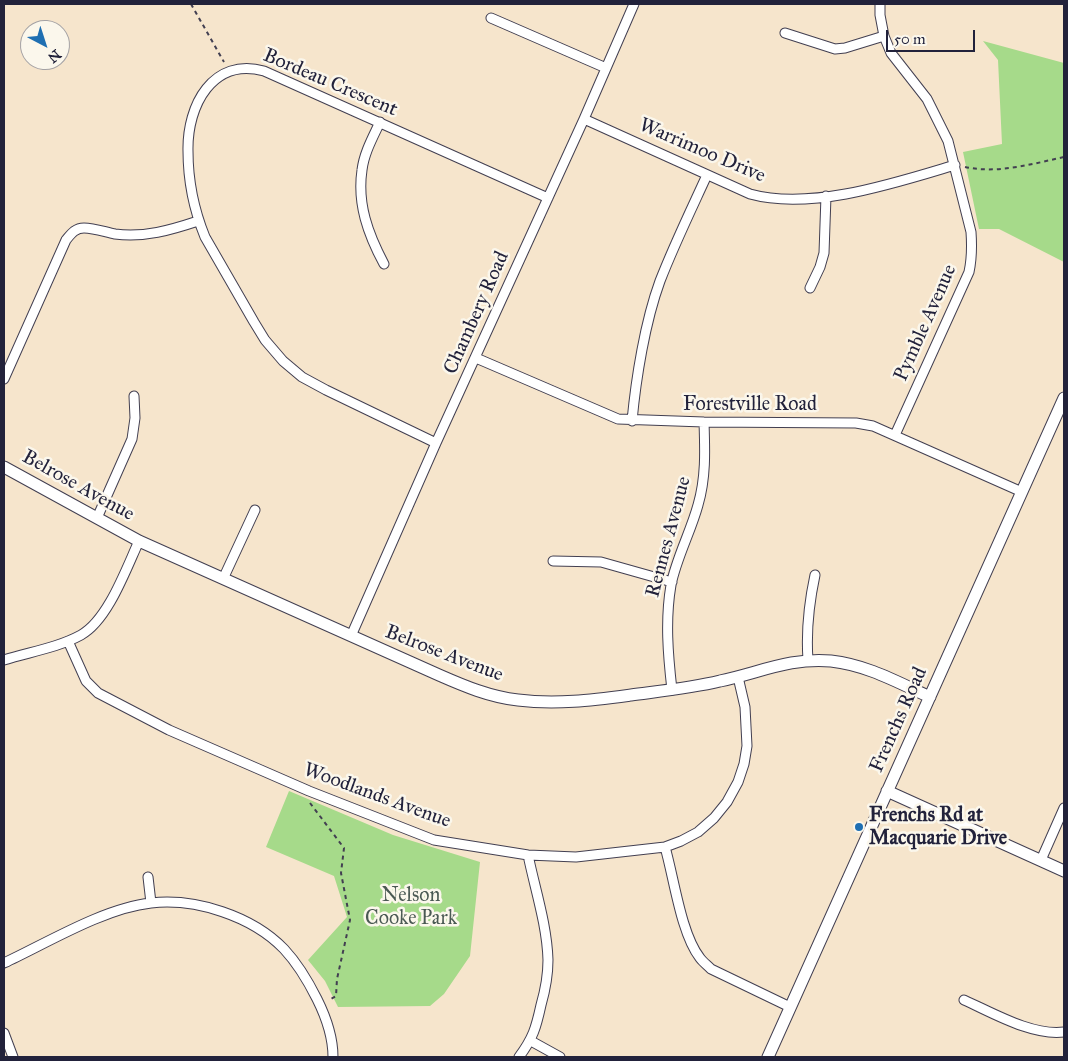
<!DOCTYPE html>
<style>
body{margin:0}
#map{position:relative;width:1068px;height:1061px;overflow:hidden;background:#f6e5cc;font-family:"IM FELL Great Primer",serif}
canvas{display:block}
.frame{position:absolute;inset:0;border:5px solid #22223b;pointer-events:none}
.north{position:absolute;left:20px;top:20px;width:50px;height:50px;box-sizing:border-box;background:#fbf7ec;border:1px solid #a4a2a5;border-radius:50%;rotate:140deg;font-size:14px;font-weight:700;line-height:20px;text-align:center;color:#22223b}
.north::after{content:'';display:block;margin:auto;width:18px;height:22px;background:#1f6fb2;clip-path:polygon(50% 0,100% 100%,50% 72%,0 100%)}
.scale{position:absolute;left:886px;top:30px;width:89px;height:22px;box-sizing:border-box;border:2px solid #22223b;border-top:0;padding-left:6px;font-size:15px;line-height:18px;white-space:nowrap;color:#22223b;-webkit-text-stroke:4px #fbf7ec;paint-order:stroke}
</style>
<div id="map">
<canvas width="1068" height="1061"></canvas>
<div class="frame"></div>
<div class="north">N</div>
<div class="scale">50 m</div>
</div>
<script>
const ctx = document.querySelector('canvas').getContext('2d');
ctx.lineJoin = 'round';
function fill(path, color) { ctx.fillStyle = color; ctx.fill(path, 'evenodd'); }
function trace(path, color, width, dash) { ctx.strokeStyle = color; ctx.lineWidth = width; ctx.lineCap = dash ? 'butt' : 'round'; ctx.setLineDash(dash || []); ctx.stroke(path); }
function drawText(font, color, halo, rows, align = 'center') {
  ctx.font = font + ' "IM FELL Great Primer",serif'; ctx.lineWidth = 5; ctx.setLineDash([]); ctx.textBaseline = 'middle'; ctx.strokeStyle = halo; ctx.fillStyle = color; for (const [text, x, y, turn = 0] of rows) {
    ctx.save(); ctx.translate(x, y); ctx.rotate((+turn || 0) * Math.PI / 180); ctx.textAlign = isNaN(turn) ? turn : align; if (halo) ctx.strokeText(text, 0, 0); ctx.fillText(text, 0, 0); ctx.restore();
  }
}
const green = new Path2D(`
 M983,41L1064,63V262L999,229H979L963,152L1002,144L998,60Z
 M289,791L393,835L480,862L470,956L444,994L430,1006L338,1007L325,981L308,960L347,917L334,876L266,847Z`);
const path = new Path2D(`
 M191,4L224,62
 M965,167C998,174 1032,164 1064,157
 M310,803L344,848L341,873L350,920L337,979L336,996L329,1000`);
const minor = new Path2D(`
 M880,4V15L884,36L891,53L927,99L948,141L971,232C972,246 972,258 969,272L895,435
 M491,18L606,68
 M785,33L835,49L845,48L884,36
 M584,119L750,194C811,211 895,183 955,165
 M380,122C373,137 364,153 362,170C357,204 368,234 384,264
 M810,288L820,267L824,253L826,196
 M476,358L618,419L704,422L856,423L873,426L1022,492
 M4,379L66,240C71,234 75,228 84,228C94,228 105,232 115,234C144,238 171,230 198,221
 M632,421C636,378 645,322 660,281C674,245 691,210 707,175
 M436,443L326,390L302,377L283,361L265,340L254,322L205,237C194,210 188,180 188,151C187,105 213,57 264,71L548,198
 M97,518L132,439L135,418L134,396
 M553,561L601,562L672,582
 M223,579L255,510
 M351,636L436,443L584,119L634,4
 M68,641L86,681L98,693L169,730L309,791L434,840L528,855L576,857L665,847L681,841L698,832L714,818L727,802L738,782L744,764L747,746L745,707L738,677
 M4,660C29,652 57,648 81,635C108,620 126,569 139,541
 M808,660C806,632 809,603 815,575
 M672,690C668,655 665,620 671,585C676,559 691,531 698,505C706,478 705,451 704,422
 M665,847C674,878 681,934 700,958C703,962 707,965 711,969L790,1007
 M1041,860L1064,808
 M148,877L151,903
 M4,963C47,943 104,908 151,903C196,898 252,916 284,949C298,964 308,981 317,999C326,1017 333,1037 333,1057
 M964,1000C993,1013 1032,1036 1064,1032
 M4,1033L13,1057
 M531,1041L560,1057
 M519,1057C533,1038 536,1028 541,1005C545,991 548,975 548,960C547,925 535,889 528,855`);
const tertiary = new Path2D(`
 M4,467L139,541L439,675C464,686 490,697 518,700C556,705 593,700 631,695C661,691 691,688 720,681C758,673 792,657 831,661C867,665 897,682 930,697
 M887,791L1064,871
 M768,1057L1064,398`);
const markers = [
 [859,827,5,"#1f6fb2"]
];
const streetNames = [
 ["Bordeau Crescent",330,83,23],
 ["Warrimoo Drive",702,151,23],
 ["Chambery Road",477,313,-66],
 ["Pymble Avenue",926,323,-66],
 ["Forestville Road",750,405],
 ["Belrose Avenue",78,486,29],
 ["Rennes Avenue",669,537,-75],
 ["Belrose Avenue",444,654,21],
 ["Frenchs Road",899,720,-66],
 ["Woodlands Avenue",377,796,20]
];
const poiNames = [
 ["Frenchs Rd at",869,816],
 ["Macquarie Drive",869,839]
];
const parkNames = [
 ["Nelson",411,896],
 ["Cooke Park",411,919]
];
fill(green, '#a6da8a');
trace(minor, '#423f51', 11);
trace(tertiary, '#423f51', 13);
trace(path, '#423f51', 2, [4, 4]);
trace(minor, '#fff', 9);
trace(tertiary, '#fff', 11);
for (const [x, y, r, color] of markers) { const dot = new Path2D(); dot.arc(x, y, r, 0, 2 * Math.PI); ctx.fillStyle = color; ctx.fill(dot); trace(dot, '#fbf7ec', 2); }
drawText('20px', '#22223b', '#fbf7ec', streetNames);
drawText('bold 20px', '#22223b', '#fbf7ec', poiNames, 'left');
drawText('20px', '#4a5953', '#fbf7ec', parkNames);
</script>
